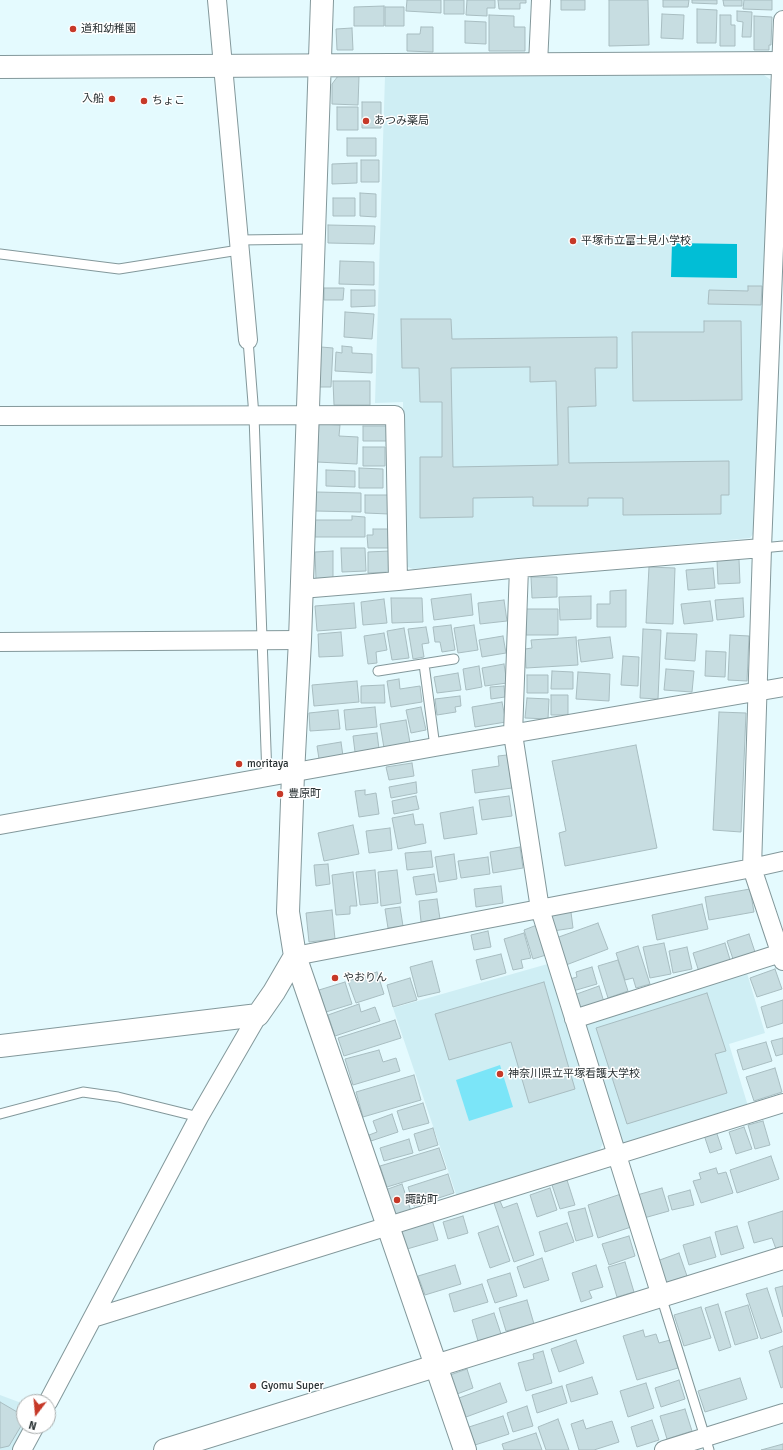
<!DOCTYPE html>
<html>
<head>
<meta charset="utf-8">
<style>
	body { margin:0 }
	#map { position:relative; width:783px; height:1450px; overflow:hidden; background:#e4fafe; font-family:Signika,sans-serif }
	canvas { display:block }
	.north { position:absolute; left:16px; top:1394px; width:40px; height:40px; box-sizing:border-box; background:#fff; border:1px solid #a9adad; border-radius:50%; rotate:196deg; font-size:11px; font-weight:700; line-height:16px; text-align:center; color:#293133 }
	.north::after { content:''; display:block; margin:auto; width:14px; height:18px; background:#c63928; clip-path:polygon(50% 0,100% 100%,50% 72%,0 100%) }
</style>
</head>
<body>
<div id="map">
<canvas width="783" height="1450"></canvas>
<div class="north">N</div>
</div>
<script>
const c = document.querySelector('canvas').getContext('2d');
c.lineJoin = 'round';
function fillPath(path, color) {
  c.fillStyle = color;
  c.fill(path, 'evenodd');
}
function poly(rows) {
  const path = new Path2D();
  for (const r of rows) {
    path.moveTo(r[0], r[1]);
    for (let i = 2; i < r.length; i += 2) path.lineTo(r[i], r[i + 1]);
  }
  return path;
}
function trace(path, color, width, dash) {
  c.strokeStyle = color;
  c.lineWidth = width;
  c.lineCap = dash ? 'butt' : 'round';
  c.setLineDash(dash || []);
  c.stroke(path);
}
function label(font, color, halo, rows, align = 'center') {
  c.font = font + ' Signika,"Noto Sans JP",sans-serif';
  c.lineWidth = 3;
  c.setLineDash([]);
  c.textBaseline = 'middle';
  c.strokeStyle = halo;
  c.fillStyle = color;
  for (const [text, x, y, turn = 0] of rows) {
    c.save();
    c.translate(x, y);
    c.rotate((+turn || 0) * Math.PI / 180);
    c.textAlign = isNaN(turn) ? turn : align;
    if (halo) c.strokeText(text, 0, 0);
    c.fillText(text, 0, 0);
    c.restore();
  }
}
fillPath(poly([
	[764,75,771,80,755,531,750,538,413,569,405,566,403,402,375,403,385,76],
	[551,963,605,1139,599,1151,457,1197,393,1008],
	[746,970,765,1033,729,1044,748,1106,623,1144,616,1141,584,1027,587,1021],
	[0,1395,24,1404,24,1426,27,1426,14,1450,0,1450]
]), '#cfeef4');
fillPath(poly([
	[500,1065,513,1107,469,1121,456,1080]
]), '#7be5f8');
fillPath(poly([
	[672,243,737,244,737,278,671,277]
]), '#01bed6');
const building = poly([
	[407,0,441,0,441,13,406,11,407,0],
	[444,0,464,0,464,14,444,14,444,0],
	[467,0,495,0,495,8,487,8,487,16,466,15,467,0],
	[498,0,526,0,526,3,520,3,520,9,499,9,498,0],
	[561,0,585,0,585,10,561,10,561,0],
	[609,0,648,0,649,45,609,46,609,0],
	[663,0,689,0,688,7,663,7,663,0],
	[692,0,717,0,717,4,692,3,692,0],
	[723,0,742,0,742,6,724,6,723,0],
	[744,0,772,0,772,10,743,9,744,0],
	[384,6,384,26,354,26,354,7,384,6],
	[385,7,404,7,404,26,385,26,385,7],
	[697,9,717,10,716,43,697,43,697,9],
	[737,11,752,12,751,37,742,37,743,22,737,21,737,11],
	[662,14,684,15,683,39,661,38,662,14],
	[489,15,514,16,514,27,525,27,525,51,489,51,489,15],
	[720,15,731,15,731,25,735,25,735,46,720,46,720,15],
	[754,16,772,17,771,45,769,45,769,50,754,50,754,16],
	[465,21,486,22,486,44,465,43,465,21],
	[421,27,433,27,433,52,407,51,407,34,420,34,421,27],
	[352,28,353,50,337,50,336,29,352,28],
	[338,76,359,76,358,105,332,104,332,84,338,76],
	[362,102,381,102,381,128,362,128,362,102],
	[337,107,358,107,358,130,337,130,337,107],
	[347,138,376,138,376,156,347,156,347,138],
	[361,160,379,160,379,182,361,182,361,160],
	[357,163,357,183,332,184,332,164,357,163],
	[360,193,376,194,376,217,360,216,360,193],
	[333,198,355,198,355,216,333,216,333,198],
	[328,225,375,226,374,244,328,243,328,225],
	[340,261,374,262,374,285,339,284,340,261],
	[748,286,762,286,761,305,708,304,709,290,748,291,748,286],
	[324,288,344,288,343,300,324,300,324,288],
	[351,290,375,290,375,306,351,307,351,290],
	[345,312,374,314,372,339,344,337,345,312],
	[401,319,451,319,452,339,617,337,617,368,595,368,596,406,568,407,569,463,729,461,729,495,721,495,721,514,623,515,623,498,588,498,588,506,533,506,533,497,473,498,473,517,420,518,420,457,442,457,442,402,420,402,419,368,402,368,401,319],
	[530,367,530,382,556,381,558,465,453,467,451,368,530,367],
	[704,321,741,321,742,400,633,401,632,332,704,332,704,321],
	[342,346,352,347,352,353,372,354,372,373,335,371,336,352,342,353,342,346],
	[321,347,333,348,331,387,319,387,321,347],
	[333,381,370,381,370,405,334,405,333,381],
	[319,424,340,425,339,436,358,437,357,464,317,462,319,424],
	[363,426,388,426,388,441,363,441,363,426],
	[363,447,385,447,385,466,363,466,363,447],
	[359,468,383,469,383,488,359,488,359,468],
	[326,470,355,471,355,487,326,486,326,470],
	[316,492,361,493,361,512,315,511,316,492],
	[365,495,390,495,389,514,365,513,365,495],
	[352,516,365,517,365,537,315,537,315,520,352,520,352,516],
	[373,529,389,529,390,548,368,548,367,535,373,535,373,529],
	[341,548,365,548,366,571,342,572,341,548],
	[333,551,333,580,316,580,315,552,333,551],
	[390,551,390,572,368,573,368,552,390,551],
	[739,559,740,583,718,584,717,560,739,559],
	[649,567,675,568,673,624,646,623,649,567],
	[713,568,715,588,688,590,686,570,713,568],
	[531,577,557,577,557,597,532,598,531,577],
	[626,590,626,627,597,627,597,604,610,604,610,591,626,590],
	[471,594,473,615,434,620,431,599,471,594],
	[591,596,591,619,560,620,559,597,591,596],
	[391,598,422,598,423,622,392,623,391,598],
	[743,598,744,617,717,620,715,600,743,598],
	[384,599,387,623,363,625,361,602,384,599],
	[504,600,507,621,480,624,478,603,504,600],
	[710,601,713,621,684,624,681,604,710,601],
	[354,603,356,628,317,631,315,606,354,603],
	[526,609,558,609,558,635,526,635,526,609],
	[451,625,455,650,442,652,440,642,435,642,433,627,451,625],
	[474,625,478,650,458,653,454,628,474,625],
	[426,627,429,643,422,644,424,657,413,659,408,629,426,627],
	[404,628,409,658,392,660,387,631,404,628],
	[643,629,661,630,658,699,640,698,643,629],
	[341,632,343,656,319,657,318,634,341,632],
	[384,633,387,650,376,652,377,663,368,664,364,636,384,633],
	[667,633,697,634,695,661,665,659,667,633],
	[730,635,749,636,747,681,728,680,730,635],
	[503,636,506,653,482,657,479,640,503,636],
	[576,637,578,665,526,668,525,649,532,648,531,640,576,637],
	[610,637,613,658,581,662,578,640,610,637],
	[706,651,726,652,725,677,705,676,706,651],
	[623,656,639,657,638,686,621,685,623,656],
	[504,664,507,683,485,686,482,668,504,664],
	[479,666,482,687,466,690,463,669,479,666],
	[666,669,694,671,692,692,664,690,666,669],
	[552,671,573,672,573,689,551,689,552,671],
	[578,672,610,674,609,701,576,699,578,672],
	[458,673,461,690,437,693,434,677,458,673],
	[527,675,548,675,548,693,527,693,527,675],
	[399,679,400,689,420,686,422,702,391,707,387,681,399,679],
	[357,681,359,702,314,706,312,685,357,681],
	[384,685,385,703,361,703,361,686,384,685],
	[504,686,505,697,491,699,490,687,504,686],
	[551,695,568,695,568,715,551,715,551,695],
	[460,696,461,706,455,707,456,712,437,715,435,699,460,696],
	[527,698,549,699,548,719,525,718,527,698],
	[502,702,506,722,475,727,472,707,502,702],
	[375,707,377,727,346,730,344,710,375,707],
	[421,707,426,730,411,733,406,710,421,707],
	[338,710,340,729,310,731,309,713,338,710],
	[719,712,746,713,741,832,713,830,719,712],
	[406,720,410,743,384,748,380,724,406,720],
	[377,733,379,749,355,752,353,736,377,733],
	[341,742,343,756,319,759,317,746,341,742],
	[636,745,657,848,565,866,559,833,566,831,552,761,636,745],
	[507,755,512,788,475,793,472,770,499,766,498,756,507,755],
	[412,763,414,776,389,780,386,767,412,763],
	[416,782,417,793,391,798,389,787,416,782],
	[365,790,365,795,376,793,379,814,359,817,355,791,365,790],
	[416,796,419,809,394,814,392,801,416,796],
	[509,796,512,816,482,820,479,800,509,796],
	[473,807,477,834,444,839,440,813,473,807],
	[413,814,415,825,423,824,426,843,398,849,392,818,413,814],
	[353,825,359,854,324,861,318,833,353,825],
	[390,828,392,850,369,853,366,831,390,828],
	[520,847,523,868,493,873,490,852,520,847],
	[431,851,433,867,407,870,405,853,431,851],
	[454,854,457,879,439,882,435,857,454,854],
	[488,857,490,874,461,878,458,861,488,857],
	[328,864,330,884,316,886,314,865,328,864],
	[375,870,378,903,360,905,356,872,375,870],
	[397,870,401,903,381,906,378,872,397,870],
	[353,872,357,906,350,906,350,914,336,915,332,875,353,872],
	[434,874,437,892,416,895,413,877,434,874],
	[501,886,503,903,476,907,474,889,501,886],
	[750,889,754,912,709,920,705,897,750,889],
	[437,899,440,919,421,922,419,901,437,899],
	[702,904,708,929,657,940,652,915,702,904],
	[400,907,403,926,388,928,385,909,400,907],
	[332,910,335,939,309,942,306,913,332,910],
	[571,912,573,928,553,931,551,915,571,912],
	[598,923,608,949,566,965,556,938,598,923],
	[537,925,546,955,533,959,524,930,537,925],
	[488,931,491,947,474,950,471,935,488,931],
	[524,933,531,958,521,960,523,968,513,970,504,939,524,933],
	[749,934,755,952,733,959,727,941,749,934],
	[664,943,671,974,650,978,643,947,664,943],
	[725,943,731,963,699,972,693,953,725,943],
	[638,946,650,984,636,988,633,978,625,980,616,953,638,946],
	[687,947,692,969,673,973,669,951,687,947],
	[501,954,506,973,481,980,476,960,501,954],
	[618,960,628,991,608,998,598,966,618,960],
	[432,961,440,992,418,997,410,967,432,961],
	[592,967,597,984,573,991,570,979,577,977,576,972,592,967],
	[775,969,782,989,757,997,750,978,775,969],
	[377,972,384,994,356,1003,348,981,377,972],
	[410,978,417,1000,393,1007,387,985,410,978],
	[345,982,352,1004,326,1012,319,990,345,982],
	[544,982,575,1089,529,1103,511,1042,449,1060,435,1014,544,982],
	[599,986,604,1002,579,1010,574,995,599,986],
	[707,993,726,1051,715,1054,727,1093,627,1124,596,1028,707,993],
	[783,1000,783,1023,767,1028,761,1007,783,1000],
	[359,1004,361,1012,375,1007,380,1021,335,1036,328,1015,359,1004],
	[395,1020,401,1038,344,1056,338,1038,395,1020],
	[783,1038,783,1054,776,1056,771,1041,783,1038],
	[766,1042,772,1061,743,1070,737,1050,766,1042],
	[379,1050,383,1062,396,1058,400,1071,353,1085,345,1059,379,1050],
	[775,1068,782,1092,754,1101,746,1077,775,1068],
	[414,1075,421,1100,363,1117,356,1092,414,1075],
	[423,1103,429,1123,403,1130,397,1111,423,1103],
	[392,1114,398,1132,371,1141,369,1135,377,1132,373,1121,392,1114],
	[763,1121,770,1145,755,1149,748,1125,763,1121],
	[744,1127,752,1149,736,1154,729,1132,744,1127],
	[433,1128,438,1145,419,1151,414,1134,433,1128],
	[716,1131,722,1149,710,1153,704,1135,716,1131],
	[409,1139,413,1153,384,1161,380,1148,409,1139],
	[439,1148,446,1169,387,1187,380,1166,439,1148],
	[771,1156,779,1179,737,1193,730,1170,771,1156],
	[716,1168,718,1174,726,1172,733,1193,701,1203,693,1181,701,1179,699,1173,716,1168],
	[448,1174,454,1193,414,1206,408,1187,448,1174],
	[566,1177,575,1205,560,1209,551,1182,566,1177],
	[402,1184,411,1211,394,1217,385,1190,402,1184],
	[550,1188,557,1210,537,1217,530,1195,550,1188],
	[662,1188,669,1211,644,1218,637,1195,662,1188],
	[690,1190,694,1205,672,1210,668,1196,690,1190],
	[621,1194,631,1227,598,1238,588,1205,621,1194],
	[500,1201,503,1208,517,1203,534,1255,514,1262,494,1203,500,1201],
	[585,1208,593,1236,576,1241,568,1212,585,1208],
	[783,1211,783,1247,776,1249,772,1238,754,1243,748,1222,783,1211],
	[463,1216,468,1233,448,1239,443,1222,463,1216],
	[432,1220,438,1240,407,1249,401,1230,432,1220],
	[567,1223,574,1242,545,1252,539,1232,567,1223],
	[498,1226,510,1261,490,1268,478,1233,498,1226],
	[737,1226,744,1248,721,1255,715,1232,737,1226],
	[629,1236,635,1256,609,1265,602,1244,629,1236],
	[710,1237,716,1257,689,1265,683,1245,710,1237],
	[679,1253,687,1276,665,1283,657,1261,679,1253],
	[542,1258,549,1280,524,1288,517,1267,542,1258],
	[625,1262,634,1292,617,1297,608,1267,625,1262],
	[455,1265,461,1284,425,1295,418,1276,455,1265],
	[596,1265,603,1287,589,1291,592,1298,581,1302,572,1273,596,1265],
	[510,1273,517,1296,495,1303,487,1280,510,1273],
	[482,1284,488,1302,454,1312,449,1294,482,1284],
	[783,1286,783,1317,775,1288,783,1286],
	[767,1288,782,1332,761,1339,746,1294,767,1288],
	[527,1300,534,1324,506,1331,499,1308,527,1300],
	[718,1304,731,1347,719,1351,705,1308,718,1304],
	[748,1305,758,1338,735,1345,725,1312,748,1305],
	[701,1307,711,1338,684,1346,674,1315,701,1307],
	[494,1313,501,1334,478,1341,472,1320,494,1313],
	[643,1330,645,1337,656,1334,659,1343,670,1340,678,1368,637,1380,623,1336,643,1330],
	[576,1340,584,1363,559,1372,551,1349,576,1340],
	[783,1346,783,1387,781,1388,769,1351,783,1346],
	[543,1351,552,1383,526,1391,518,1363,534,1359,533,1354,543,1351],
	[467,1369,473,1388,457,1394,450,1375,467,1369],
	[592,1377,598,1394,571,1402,566,1385,592,1377],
	[740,1378,747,1399,705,1412,698,1391,740,1378],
	[679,1380,685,1399,661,1407,655,1388,679,1380],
	[500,1383,507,1402,466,1417,459,1398,500,1383],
	[646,1383,654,1408,628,1417,620,1391,646,1383],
	[562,1386,567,1403,537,1413,532,1395,562,1386],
	[0,1402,24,1416,24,1421,9,1446,0,1448,0,1402],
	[527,1406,533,1426,513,1432,507,1413,527,1406],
	[685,1409,692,1431,667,1439,660,1416,685,1409],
	[503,1416,509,1434,475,1445,469,1427,503,1416],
	[558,1419,569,1450,546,1450,538,1427,558,1419],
	[583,1420,586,1429,612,1421,619,1442,594,1450,579,1450,571,1424,583,1420],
	[652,1420,659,1440,637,1447,631,1427,652,1420],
	[536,1433,542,1450,504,1450,502,1444,536,1433],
	[783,1444,783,1450,761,1450,783,1444]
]);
fillPath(building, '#c7dde1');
trace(building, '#a8bdc1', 1);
const service = poly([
	[239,240,313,239],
	[0,254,119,269,239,250],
	[248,340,254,416,267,777],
	[762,548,783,546],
	[424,664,435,747],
	[378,671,454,659],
	[0,1114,83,1092,118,1097,199,1117],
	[661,1296,709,1450]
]);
const minor = poly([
	[217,0,248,340],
	[783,20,762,548,752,868,783,961],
	[538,64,541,0],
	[0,416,395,415,398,581],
	[519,568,513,734,540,909,661,1296],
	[301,589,398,581,519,568,762,548],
	[0,642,300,640],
	[0,825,435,747,783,687],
	[295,956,752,868,783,861],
	[574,1019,781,953],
	[93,1318,783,1103],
	[48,1402,199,1117,258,1015],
	[22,1450,35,1426],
	[664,1450,783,1413]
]);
const tertiary = poly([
	[322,0,300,640,293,774,288,912,295,956,465,1450],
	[0,67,783,63],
	[0,1046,258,1015,274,992,295,956],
	[165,1450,783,1258]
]);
trace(service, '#83989b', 11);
trace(minor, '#83989b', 20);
trace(tertiary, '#83989b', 24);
trace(service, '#fff', 9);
trace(minor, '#fff', 18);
trace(tertiary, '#fff', 22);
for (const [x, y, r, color] of [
	[73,29,4,"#c63928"],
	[112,99,4,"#c63928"],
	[144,101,4,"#c63928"],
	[366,121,4,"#c63928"],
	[573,241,4,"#c63928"],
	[239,764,4,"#c63928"],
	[280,794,4,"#c63928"],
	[335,978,4,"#c63928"],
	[500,1074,4,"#c63928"],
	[397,1200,4,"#c63928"],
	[253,1386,4,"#c63928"]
]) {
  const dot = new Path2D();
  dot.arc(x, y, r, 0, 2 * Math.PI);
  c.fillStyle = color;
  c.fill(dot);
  trace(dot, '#fff', 1.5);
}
label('11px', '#293133', '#fff', [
	["道和幼稚園",81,29],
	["入船",104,99,"right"],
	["ちょこ",152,101],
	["あつみ薬局",374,121],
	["平塚市立富士見小学校",581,241],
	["moritaya",247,764],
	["豊原町",288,794],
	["やおりん",343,978],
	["神奈川県立平塚看護大学校",508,1074],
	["諏訪町",405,1200],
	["Gyomu Super",261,1386]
], 'left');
</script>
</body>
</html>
